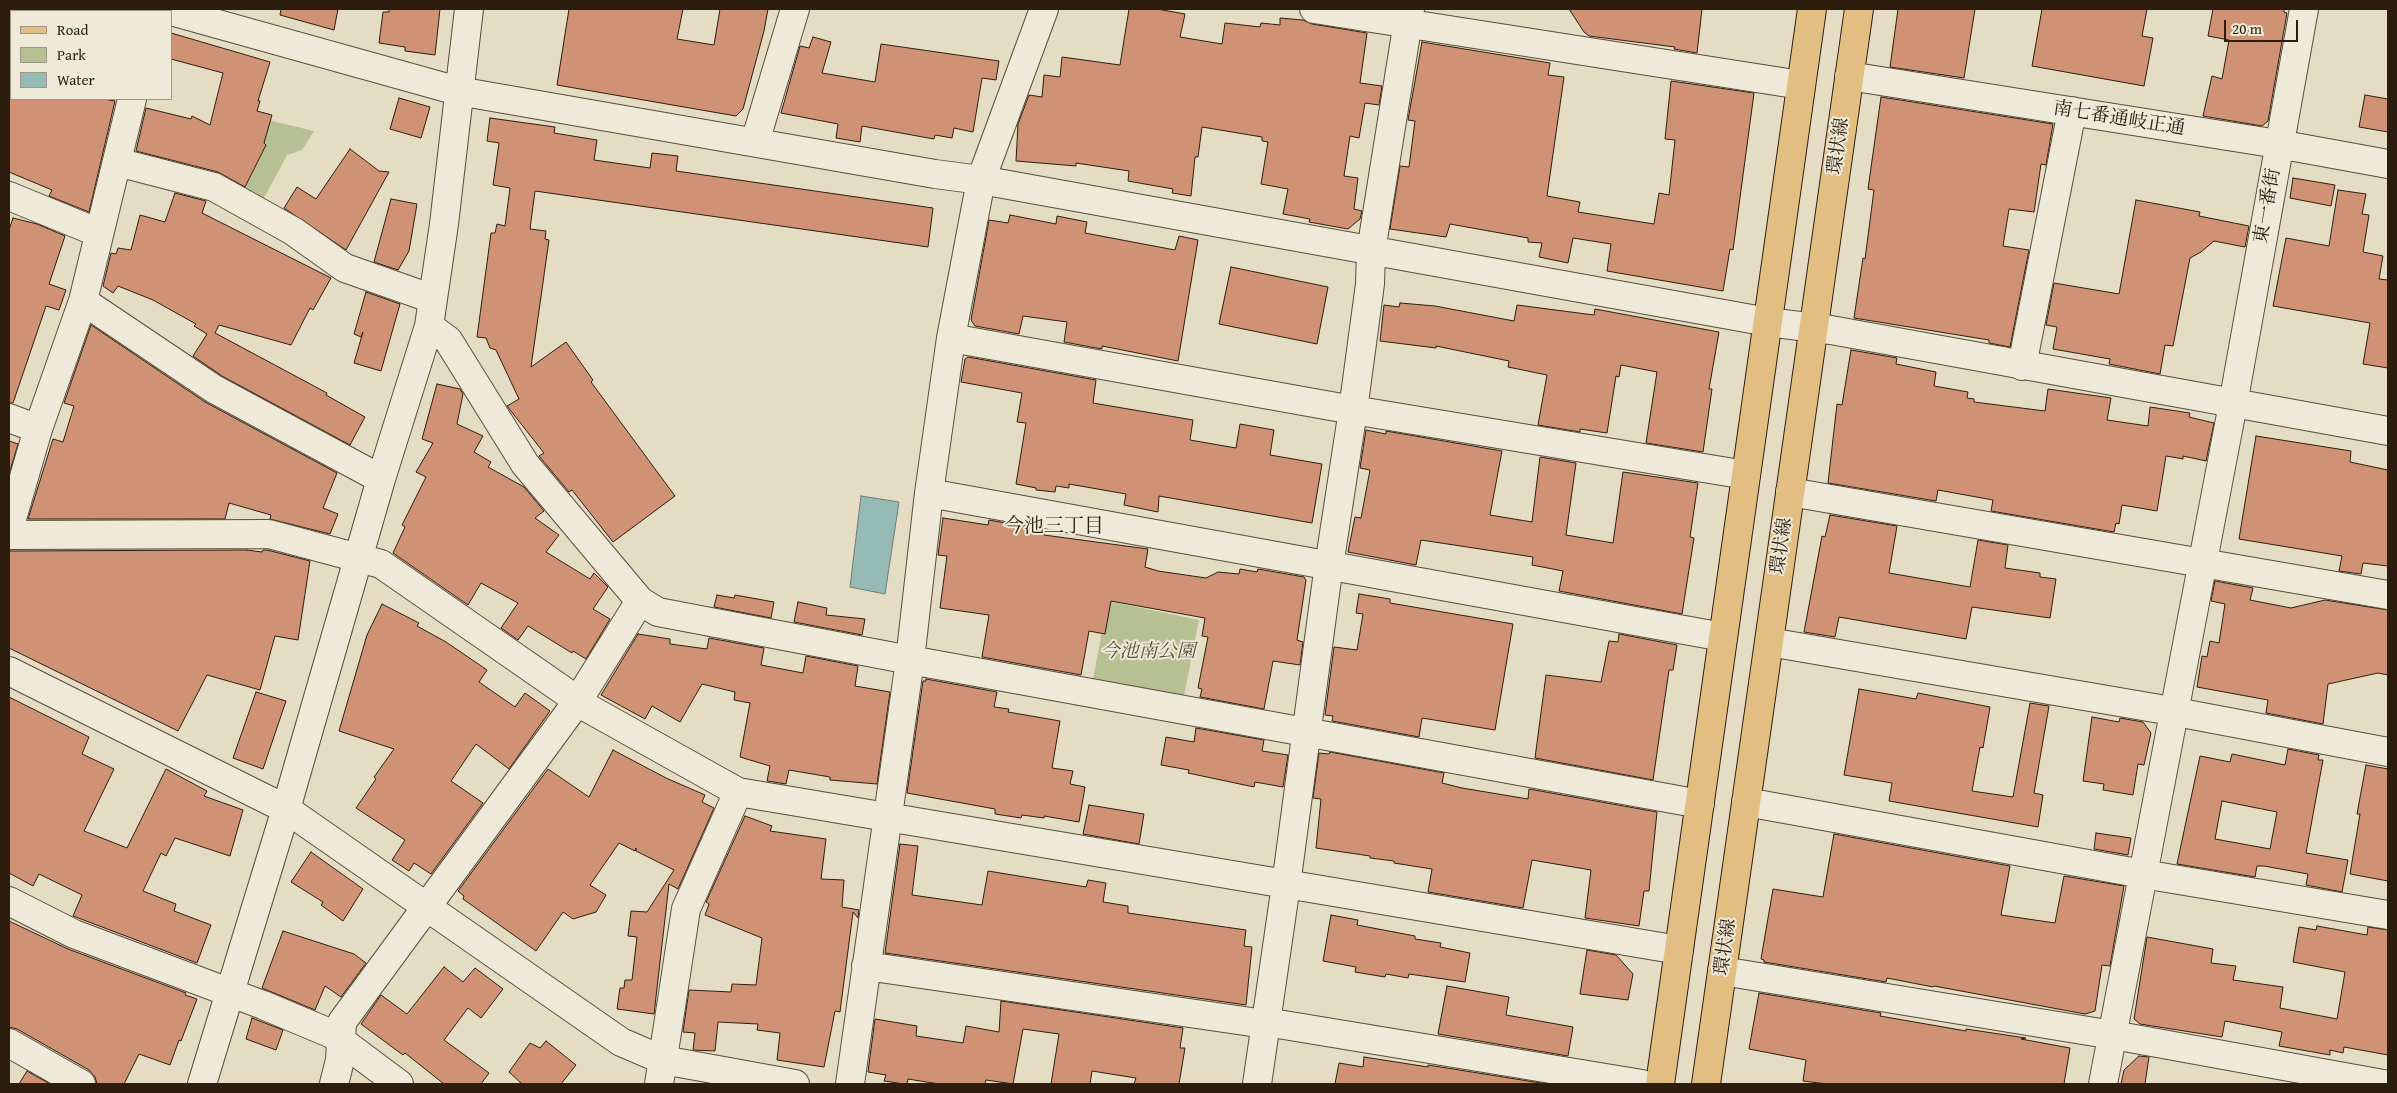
<!DOCTYPE html>
<html>
<head>
<meta charset="utf-8">
<style>
	body { margin:0 }
	#map { position:relative; width:2397px; height:1093px; overflow:hidden; background:#e5ddc3; font-family:"Gentium Book Plus",serif }
	canvas { display:block }
	.frame { position:absolute; inset:0; border:10px solid #2d1d0f; pointer-events:none }
	.legend { position:absolute; left:10px; top:10px; width:162px; height:90px; box-sizing:border-box; background:#eee9d8; border:1px solid #a19788; margin:0; padding:6px 9px; list-style:none; font-size:15px; color:#2d1d0f }
	.legend li { display:flex; align-items:center; gap:10px; height:25px }
	.legend b { width:25px; border:1px solid #a19788 }
	.scale { position:absolute; left:2224px; top:20px; width:74px; height:22px; box-sizing:border-box; border:2px solid #2d1d0f; border-top:0; padding-left:6px; font-size:15px; line-height:18px; white-space:nowrap; color:#2d1d0f; -webkit-text-stroke:4px #eee9d8; paint-order:stroke }
</style>
</head>
<body>
<div id="map">
<canvas width="2397" height="1093"></canvas>
<div class="frame"></div>
<ul class="legend">
<li><b style="height:6px;background:#e2be82"></b>Road</li>
<li><b style="height:14px;background:#b6c093"></b>Park</li>
<li><b style="height:14px;background:#96bbb6"></b>Water</li>
</ul>
<div class="scale">20 m</div>
</div>
<script>
const c = document.querySelector('canvas').getContext('2d');
c.lineJoin = 'round';
function fillPath(path, color) {
  c.fillStyle = color;
  c.fill(path, 'evenodd');
}
function poly(rows) {
  const path = new Path2D();
  for (const r of rows) {
    path.moveTo(r[0], r[1]);
    for (let i = 2; i < r.length; i += 2) path.lineTo(r[i], r[i + 1]);
  }
  return path;
}
function trace(path, color, width, dash) {
  c.strokeStyle = color;
  c.lineWidth = width;
  c.lineCap = dash ? 'butt' : 'round';
  c.setLineDash(dash || []);
  c.stroke(path);
}
function label(font, color, halo, rows, align = 'center') {
  c.font = font + ' "Gentium Book Plus","Noto Serif JP",serif';
  c.lineWidth = 4;
  c.setLineDash([]);
  c.textBaseline = 'middle';
  c.strokeStyle = halo;
  c.fillStyle = color;
  for (const [text, x, y, turn = 0] of rows) {
    c.save();
    c.translate(x, y);
    c.rotate((+turn || 0) * Math.PI / 180);
    c.textAlign = isNaN(turn) ? turn : align;
    if (halo) c.strokeText(text, 0, 0);
    c.fillText(text, 0, 0);
    c.restore();
  }
}
fillPath(poly([
	[268,120,314,131,302,150,287,155,263,200,237,188,260,150],
	[1108,601,1199,620,1183,701,1092,684]
]), '#b6c093');
const water = poly([
	[861,496,899,502,885,594,850,587,861,496]
]);
fillPath(water, '#96bbb6');
trace(water, '#6c7c73', 1);
const building = poly([
	[281,9,338,9,334,30,280,15,281,9],
	[389,9,440,9,435,55,405,51,405,47,379,43,383,12,389,12,389,9],
	[569,9,683,9,677,39,714,45,720,9,768,9,764,31,743,109,736,116,557,85,569,9],
	[1129,9,1157,9,1185,14,1180,37,1222,44,1225,23,1260,27,1261,23,1280,25,1280,18,1303,20,1312,24,1367,33,1360,83,1382,86,1379,105,1365,103,1359,138,1350,136,1344,176,1358,178,1354,209,1362,211,1360,219,1348,229,1309,222,1310,219,1283,214,1288,189,1261,184,1268,142,1262,141,1262,137,1202,127,1198,157,1195,157,1191,196,1172,193,1173,189,1128,181,1129,171,1076,163,1076,166,1016,161,1018,124,1029,95,1042,97,1044,75,1060,77,1062,57,1120,65,1129,9],
	[1569,9,1702,9,1697,53,1674,49,1675,47,1589,36,1584,32,1569,9],
	[1898,9,1975,9,1964,78,1890,67,1898,9],
	[2042,9,2147,9,2142,36,2153,38,2144,86,2032,66,2042,9],
	[2213,9,2284,9,2284,12,2287,13,2268,121,2262,126,2203,116,2212,76,2222,79,2229,40,2208,36,2213,9],
	[171,33,270,62,258,101,260,101,257,111,272,115,264,143,266,145,245,187,218,172,136,151,146,108,191,119,192,116,210,125,223,73,171,59,171,33],
	[813,37,831,42,822,73,875,82,881,44,999,61,996,80,982,78,973,132,954,128,952,138,935,135,934,139,862,126,860,142,836,138,838,124,781,113,800,46,809,48,813,37],
	[1422,42,1550,63,1548,75,1564,77,1547,196,1580,202,1578,212,1654,224,1659,193,1669,195,1675,140,1665,139,1671,81,1754,93,1733,250,1730,249,1723,291,1607,271,1611,244,1573,238,1568,263,1539,257,1542,243,1528,242,1528,238,1450,224,1446,237,1390,229,1400,166,1409,167,1415,121,1408,120,1422,42],
	[2365,95,2388,99,2388,132,2359,127,2365,95],
	[1881,97,2053,124,2046,165,2041,164,2034,212,2009,209,2003,246,2029,250,2010,347,1989,343,1989,340,1854,318,1863,258,1865,259,1874,190,1868,189,1881,97],
	[399,98,430,107,421,138,390,129,399,98],
	[9,99,104,99,115,101,89,212,49,196,52,190,9,172,9,99],
	[490,118,555,127,554,133,597,140,594,160,650,168,652,153,678,156,676,171,933,208,928,247,535,191,530,229,546,231,545,239,549,240,531,367,566,342,593,380,591,382,675,496,613,542,572,490,569,492,539,456,544,453,507,406,519,399,496,350,490,348,486,338,477,337,491,233,495,233,497,224,505,226,510,188,493,185,499,143,487,141,490,118],
	[350,149,379,171,389,172,346,250,284,208,297,187,316,199,350,149],
	[2293,178,2335,185,2331,206,2290,198,2293,178],
	[2338,190,2366,194,2362,214,2369,215,2363,252,2383,256,2379,279,2388,280,2388,368,2363,364,2370,323,2273,306,2286,238,2329,246,2338,190],
	[175,193,206,201,202,213,331,278,313,310,310,308,291,345,219,325,215,333,327,393,326,395,365,417,350,445,222,376,193,356,207,334,194,326,196,324,153,300,118,286,113,293,103,286,111,253,116,254,118,248,131,250,140,215,165,222,175,193],
	[391,199,417,204,409,251,398,270,374,262,391,199],
	[2136,200,2200,212,2199,216,2249,226,2245,247,2214,241,2201,252,2190,258,2173,346,2165,345,2160,374,2109,364,2110,359,2053,349,2057,327,2046,325,2054,283,2119,294,2136,200],
	[1010,215,1056,224,1057,216,1087,222,1085,233,1175,250,1179,236,1198,240,1178,361,1102,346,1102,349,1064,342,1067,322,1023,316,1019,334,975,326,971,320,989,220,1008,223,1010,215],
	[13,218,37,224,65,236,49,284,66,290,59,310,46,306,13,403,9,403,9,230,13,218],
	[1231,267,1328,287,1317,344,1219,324,1231,267],
	[366,292,400,304,381,371,354,363,363,332,361,337,354,334,366,292],
	[1400,303,1435,306,1514,321,1517,305,1594,315,1595,309,1719,332,1709,389,1712,389,1703,452,1646,443,1657,372,1621,365,1619,377,1616,376,1607,433,1580,429,1580,432,1538,425,1547,375,1508,367,1509,361,1436,346,1436,348,1380,341,1384,305,1399,307,1400,303],
	[91,325,205,402,337,473,323,508,338,514,330,534,270,519,271,515,229,503,225,519,28,519,53,439,63,442,74,406,64,403,91,325],
	[1851,350,1897,358,1896,364,1936,372,1934,386,1968,392,1967,398,1974,399,1974,402,2045,411,2048,389,2111,398,2107,420,2148,426,2150,407,2190,413,2189,417,2214,423,2206,461,2183,456,2183,459,2166,456,2157,511,2122,505,2119,524,2116,523,2114,532,1991,511,1993,500,1938,490,1936,501,1828,483,1837,404,1842,405,1851,350],
	[968,357,1096,380,1093,403,1193,420,1190,440,1236,448,1240,424,1274,430,1270,455,1322,464,1312,523,1159,496,1158,512,1124,505,1126,494,1069,484,1069,488,1056,486,1055,492,1036,490,1036,488,1016,484,1026,423,1017,422,1022,393,961,382,965,359,968,357],
	[437,384,460,389,463,394,457,424,483,436,474,452,491,462,488,467,524,487,544,511,535,518,559,535,546,552,590,579,594,573,608,587,593,609,610,619,586,659,573,651,572,653,528,626,518,640,501,628,518,603,481,583,468,605,393,553,405,527,402,525,426,477,416,472,433,443,422,439,437,384],
	[1366,430,1386,434,1386,431,1502,451,1490,515,1532,522,1540,457,1576,463,1566,535,1613,543,1623,472,1698,483,1690,537,1694,538,1682,614,1559,591,1563,571,1532,565,1533,557,1421,540,1416,565,1348,552,1355,517,1361,518,1370,470,1360,468,1366,430],
	[2256,436,2351,451,2350,462,2388,470,2388,566,2363,563,2361,574,2339,571,2342,556,2239,539,2256,436],
	[9,441,18,444,9,474,9,441],
	[1830,515,1897,526,1889,573,1970,587,1978,540,2008,545,2005,568,2040,573,2040,577,2056,579,2050,618,1972,607,1966,639,1839,617,1835,637,1804,632,1822,536,1825,537,1830,515],
	[943,518,988,525,989,520,1045,530,1044,535,1148,549,1145,567,1158,571,1206,578,1218,572,1239,574,1240,569,1257,572,1258,569,1304,577,1306,580,1297,640,1303,642,1300,665,1273,661,1264,709,1200,697,1202,689,1198,688,1208,637,1202,636,1205,618,1111,601,1105,634,1089,631,1081,675,982,657,989,615,940,608,947,556,938,555,943,518],
	[247,550,262,552,263,550,267,550,310,561,298,640,275,636,260,690,207,675,178,731,9,648,9,551,247,550],
	[2215,581,2253,588,2250,600,2291,608,2325,600,2388,610,2388,675,2378,673,2328,684,2323,724,2266,713,2268,700,2197,687,2202,656,2207,657,2210,641,2219,643,2225,604,2211,601,2215,581],
	[1359,594,1390,599,1390,603,1513,624,1495,730,1422,718,1419,737,1332,721,1333,716,1325,715,1334,647,1357,650,1363,614,1356,613,1359,594],
	[717,595,734,598,735,595,774,602,771,618,714,607,717,595],
	[798,602,827,608,826,615,865,619,862,635,794,622,798,602],
	[382,604,419,623,417,626,446,642,487,670,479,682,515,707,525,693,550,711,509,769,476,744,451,781,483,803,431,874,414,863,409,871,392,860,405,840,356,808,376,779,374,777,394,749,339,731,367,635,382,604],
	[638,634,670,639,670,644,707,649,709,638,764,648,761,665,803,673,806,656,858,666,855,686,890,692,877,784,830,780,830,777,789,770,786,784,767,781,770,766,740,757,750,703,734,700,735,692,702,684,680,722,652,706,645,719,601,695,638,634],
	[1619,634,1677,645,1673,670,1669,670,1653,780,1535,758,1546,675,1601,682,1609,641,1618,642,1619,634],
	[926,679,997,692,994,707,1009,709,1008,712,1060,721,1052,768,1073,771,1070,784,1085,787,1079,822,1044,816,1044,818,1022,815,1021,818,995,814,995,809,907,793,923,681,926,681,926,679],
	[1859,689,1916,699,1918,693,1990,707,1983,748,1980,747,1972,791,2013,797,2030,703,2049,706,2034,793,2043,795,2038,827,1889,801,1892,783,1844,775,1859,689],
	[256,692,286,701,263,769,233,758,256,692],
	[9,697,89,737,82,754,114,769,84,831,127,848,166,769,207,791,204,796,243,810,230,856,175,838,166,856,161,853,143,891,176,904,174,911,211,925,197,963,73,916,82,895,39,874,33,886,9,873,9,697],
	[2092,717,2119,722,2120,718,2143,722,2151,733,2144,765,2138,764,2133,795,2103,790,2104,784,2083,781,2092,717],
	[1196,728,1264,740,1262,751,1288,755,1283,787,1255,782,1254,787,1188,773,1189,770,1161,765,1166,737,1194,742,1196,728],
	[2288,749,2319,755,2318,760,2323,760,2306,853,2348,860,2342,892,2306,885,2308,874,2264,866,2257,866,2255,877,2177,864,2200,756,2230,762,2232,754,2285,765,2288,749],
	[2222,801,2277,812,2270,849,2215,839,2222,801],
	[613,750,666,778,705,795,702,802,714,808,678,889,669,884,654,1014,617,1009,620,988,624,988,625,980,632,980,637,937,628,936,631,911,647,912,674,870,636,851,636,848,635,851,619,843,590,885,606,895,596,912,573,919,563,912,536,951,463,899,464,896,458,891,548,769,589,797,613,750],
	[1330,752,1444,773,1442,783,1462,788,1528,799,1529,789,1657,812,1649,891,1644,891,1639,926,1585,918,1591,870,1532,860,1523,908,1428,892,1432,869,1394,863,1394,861,1370,858,1370,856,1316,848,1321,799,1313,798,1319,753,1329,754,1330,752],
	[2366,765,2388,769,2388,881,2350,874,2360,814,2357,814,2366,765],
	[1089,805,1144,814,1139,844,1083,834,1089,805],
	[745,816,772,826,770,831,826,839,821,879,844,880,842,907,859,910,858,918,853,912,840,1012,835,1011,824,1067,777,1060,780,1033,757,1030,758,1024,718,1022,715,1051,693,1050,695,1033,683,1032,689,990,731,992,732,984,756,985,762,938,705,915,709,904,706,902,745,816],
	[2096,833,2131,838,2128,855,2094,849,2096,833],
	[1834,834,2010,866,2001,915,2055,923,2064,876,2124,886,2110,966,2102,965,2095,1011,2085,1014,1934,986,1933,987,1887,978,1886,982,1764,962,1764,960,1761,959,1773,889,1823,897,1834,834],
	[900,844,918,846,912,895,982,905,988,871,1086,887,1088,880,1106,883,1103,902,1128,906,1128,913,1246,930,1244,946,1252,947,1246,1005,885,953,900,844],
	[311,852,363,889,343,921,321,905,323,902,291,882,311,852],
	[1331,915,1358,920,1357,925,1415,936,1415,939,1441,943,1440,947,1470,953,1465,982,1409,974,1408,978,1386,974,1385,977,1355,972,1356,967,1323,961,1331,915],
	[9,921,68,949,186,993,185,995,197,999,181,1041,179,1040,170,1065,139,1054,124,1084,97,1084,95,1077,89,1070,17,1029,9,1027,9,921],
	[2317,926,2367,935,2368,927,2388,930,2388,1055,2344,1047,2343,1053,2330,1050,2330,1055,2279,1046,2282,1032,2225,1021,2222,1037,2140,1024,2134,1019,2147,937,2213,949,2211,963,2236,966,2233,980,2283,987,2280,1008,2337,1019,2345,972,2293,962,2299,927,2316,930,2317,926],
	[283,931,354,954,366,963,341,997,325,986,315,1010,262,988,283,931],
	[1587,950,1616,955,1633,974,1628,1000,1580,994,1587,950],
	[444,967,463,982,475,968,503,989,481,1018,468,1008,444,1040,489,1073,481,1084,444,1084,405,1053,403,1055,361,1024,381,995,407,1014,444,967],
	[1447,986,1509,997,1506,1015,1573,1027,1568,1056,1438,1034,1447,986],
	[1759,993,1881,1013,1880,1016,1966,1031,1966,1029,2026,1038,2021,1039,2070,1048,2064,1084,1827,1084,1803,1081,1806,1060,1749,1049,1759,993],
	[1001,1001,1183,1028,1180,1048,1185,1048,1179,1084,1134,1084,1136,1078,1092,1071,1090,1084,1051,1084,1059,1034,1023,1029,1013,1084,986,1080,985,1084,939,1084,908,1079,907,1084,904,1084,884,1081,886,1075,868,1072,875,1019,917,1026,916,1036,963,1043,966,1026,999,1032,1001,1001],
	[252,1018,283,1030,276,1050,246,1039,252,1018],
	[546,1041,576,1065,561,1084,522,1084,509,1072,530,1043,540,1048,546,1041],
	[2139,1056,2149,1057,2145,1084,2121,1084,2124,1070,2139,1056],
	[1364,1057,1428,1067,1428,1065,1547,1084,1335,1084,1339,1063,1363,1067,1364,1057],
	[27,1071,50,1084,19,1084,27,1071]
]);
fillPath(building, '#cf9274');
trace(building, '#2d1d0f', 1);
const minor = poly([
	[1314,9,1801,85],
	[30,11,32,9],
	[171,11,458,91,935,174,981,180,1768,322,1831,330,2388,431],
	[9,48,11,44],
	[1849,76,2278,144,2388,164],
	[755,142,795,9],
	[117,162,214,187,293,231,345,268,433,299],
	[9,196,99,233],
	[83,301,214,389,381,479],
	[429,326,448,340,525,464,640,601,658,612,910,660,1700,804],
	[951,338,1353,410,1746,475],
	[2022,366,2072,111],
	[9,418,38,429],
	[1790,492,2388,595],
	[929,493,1723,637],
	[9,529,38,429,83,301,132,99],
	[9,535,269,534,381,564,567,693,577,702,738,792,1679,950],
	[1769,642,2160,709,2388,752],
	[9,671,286,809,621,1042,663,1060,795,1084],
	[1746,802,2143,874,2388,915],
	[9,901,74,934,263,1005,332,1034,399,1084],
	[866,966,1265,1024,1278,1024,1642,1084],
	[1722,971,2113,1035,2383,1084],
	[9,1043,81,1084],
	[202,1084,286,809,381,479,429,326,444,224,469,9],
	[334,1084,340,1060,342,1022,577,702,640,601],
	[659,1084,686,909,738,792],
	[850,1084,910,660,929,493,951,338,981,180,1044,9],
	[1257,1084,1286,885,1327,579,1353,410,1370,284,1371,251,1410,9],
	[2103,1084,2233,404,2304,9]
]);
const major = poly([
	[1660,1084,1812,9],
	[1706,1084,1859,9]
]);
trace(minor, '#5b4d3c', 30);
trace(major, '#2d1d0f', 30);
trace(minor, '#eee9d8', 28);
trace(major, '#e2be82', 28);
label('19px', '#2d1d0f', '#eee9d8', [
	["南七番通岐正通",2119,119,9],
	["環状線",1839,146,-82],
	["東一番街",2268,206,-80],
	["環状線",1782,546,-82],
	["環状線",1726,947,-82]
]);
label('italic 19px', '#564e37', '#eee9d8', [
	["今池南公園",1148,652]
]);
label('20px', '#2d1d0f', '#eee9d8', [
	["今池三丁目",1054,527]
]);
</script>
</body>
</html>
